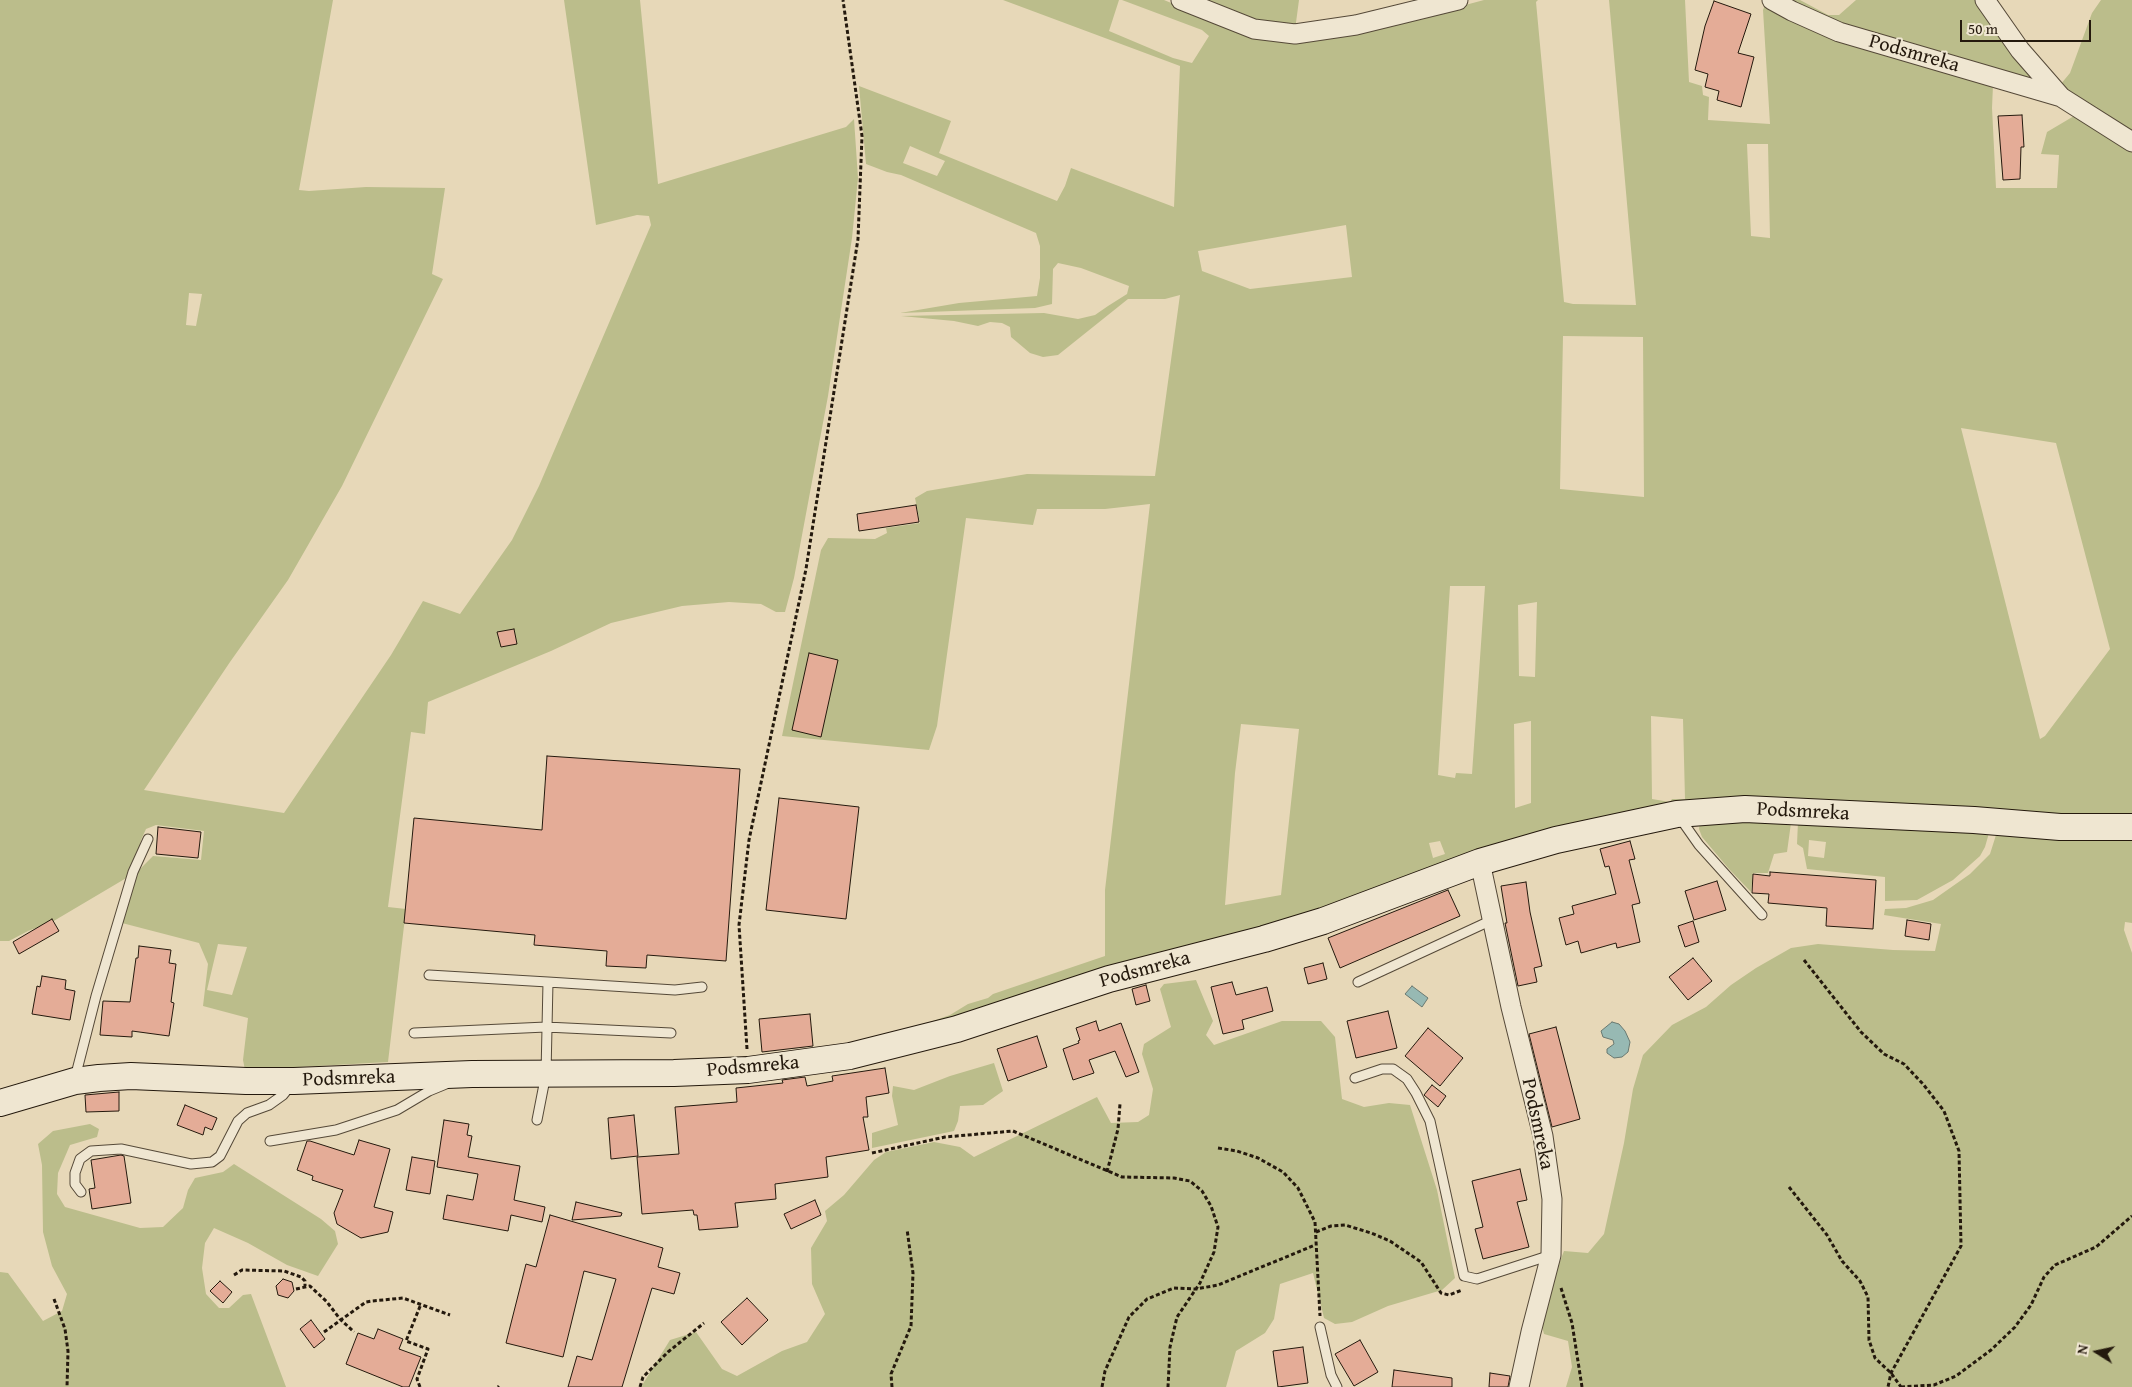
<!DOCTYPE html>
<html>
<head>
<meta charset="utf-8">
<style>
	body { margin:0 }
	#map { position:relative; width:2132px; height:1387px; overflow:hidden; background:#e7d8b8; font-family:"Gentium Book Plus",serif }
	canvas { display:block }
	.north { position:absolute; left:2072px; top:1327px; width:50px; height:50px; -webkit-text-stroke:4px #efe6d1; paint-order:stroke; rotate:280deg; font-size:14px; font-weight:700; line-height:20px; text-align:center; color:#24190d }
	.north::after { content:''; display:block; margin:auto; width:18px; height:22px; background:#24190d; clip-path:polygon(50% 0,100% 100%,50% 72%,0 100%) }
	.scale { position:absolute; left:1960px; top:20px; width:131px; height:22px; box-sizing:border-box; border:2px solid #24190d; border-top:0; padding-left:6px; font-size:15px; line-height:18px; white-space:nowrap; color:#24190d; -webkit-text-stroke:4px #efe6d1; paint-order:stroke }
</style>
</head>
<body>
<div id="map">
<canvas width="2132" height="1387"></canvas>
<div class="north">N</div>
<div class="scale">50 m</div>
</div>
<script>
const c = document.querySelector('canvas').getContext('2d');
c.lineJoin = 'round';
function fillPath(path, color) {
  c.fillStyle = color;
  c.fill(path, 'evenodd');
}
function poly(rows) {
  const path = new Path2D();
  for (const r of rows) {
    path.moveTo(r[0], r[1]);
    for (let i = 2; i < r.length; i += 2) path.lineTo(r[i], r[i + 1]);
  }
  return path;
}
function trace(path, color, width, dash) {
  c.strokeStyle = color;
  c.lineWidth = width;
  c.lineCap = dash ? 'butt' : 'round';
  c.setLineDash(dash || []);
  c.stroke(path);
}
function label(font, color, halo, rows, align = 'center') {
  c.font = font + ' "Gentium Book Plus",serif';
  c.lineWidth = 4;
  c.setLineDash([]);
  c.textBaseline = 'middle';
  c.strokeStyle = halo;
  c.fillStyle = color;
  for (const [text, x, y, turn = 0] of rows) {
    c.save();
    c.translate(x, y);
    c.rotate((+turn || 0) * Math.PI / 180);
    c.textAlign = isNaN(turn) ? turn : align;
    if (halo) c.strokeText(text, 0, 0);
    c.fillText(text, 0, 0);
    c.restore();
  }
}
fillPath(poly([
	[0,0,333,0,299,190,309,191,366,187,445,188,432,274,443,279,342,486,288,580,230,662,144,790,284,813,391,655,423,601,460,614,512,540,539,486,651,225,649,216,637,215,596,225,564,0,640,0,658,184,846,127,854,119,858,178,852,238,828,396,794,578,785,612,776,612,761,604,729,602,682,606,611,623,551,651,428,702,425,734,411,732,388,907,406,909,388,1062,245,1070,243,1060,248,1018,203,1006,208,964,199,943,122,923,139,870,153,856,201,860,204,831,156,825,146,829,141,840,138,855,128,877,52,922,28,931,9,941,0,941],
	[189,293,202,294,196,326,186,325],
	[218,944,247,947,232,995,207,990],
	[1003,0,1119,0,1109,31,1173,58,1192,63,1209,36,1202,30,1122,0,1164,0,1243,33,1428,15,1484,0,1538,0,1536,2,1564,302,1573,304,1636,305,1609,0,1685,0,1689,82,1702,86,1703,95,1709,97,1708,120,1770,124,1763,10,1765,5,1993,85,1992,108,1996,188,2057,188,2059,155,2041,154,2047,132,2074,116,2132,148,2132,818,1783,799,1351,901,932,1025,930,1022,950,1015,968,1004,988,998,993,994,1105,956,1105,890,1150,504,1105,509,1037,509,1033,525,966,518,937,726,929,750,782,736,821,550,828,538,875,539,887,533,886,528,920,523,915,498,927,491,1027,474,1155,476,1180,295,1165,299,1128,299,1058,355,1043,357,1030,353,1011,337,1010,327,1002,323,990,322,978,326,954,321,901,316,1044,313,1078,319,1095,315,1108,306,1127,294,1129,286,1081,268,1058,263,1053,269,1052,304,1035,308,900,313,959,303,1037,296,1040,278,1040,246,1036,233,901,175,887,172,866,164,859,86,951,121,939,153,1057,201,1065,186,1071,168,1174,207,1180,66],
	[1747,144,1768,144,1770,238,1751,236],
	[910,146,945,161,937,176,903,163],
	[1346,225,1352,277,1250,289,1202,271,1198,251],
	[1563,336,1643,337,1644,497,1560,489],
	[1961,428,2056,443,2110,649,2045,736,2040,739],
	[1450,586,1485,586,1472,774,1456,773,1455,778,1438,775],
	[1537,602,1535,677,1519,676,1518,605],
	[1651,716,1683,719,1685,799,1672,799,1670,802,1652,799],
	[1531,721,1531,803,1515,808,1514,724],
	[1241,724,1299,729,1281,895,1225,905,1235,773],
	[1440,841,1445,854,1433,858,1429,843],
	[1190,0,1299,0,1295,30,1271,28],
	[1782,0,1800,0,1828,15,1839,15,1856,0,1980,0,2036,75,2034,82,1849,31],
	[2101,0,2132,0,2132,137,2060,85,2070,73,2092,13],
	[1700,821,1791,823,1787,852,1774,854,1768,873,1753,873,1751,892,1729,869,1702,837,1699,829],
	[1798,822,1989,833,1985,847,1980,856,1953,880,1917,900,1885,901,1885,877,1807,869,1803,848,1797,844],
	[1809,840,1826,842,1824,858,1808,856],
	[1996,835,2132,840,2132,923,2125,922,2124,930,2132,953,2132,1387,1566,1387,1572,1367,1568,1341,1544,1334,1539,1315,1564,1251,1588,1253,1604,1234,1624,1143,1633,1089,1643,1055,1672,1025,1706,1007,1731,985,1756,968,1791,948,1818,944,1893,950,1935,951,1941,924,1884,915,1885,909,1906,908,1933,900,1970,874,1990,854],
	[1196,980,1213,1021,1206,1035,1214,1045,1282,1021,1321,1021,1335,1037,1342,1099,1364,1107,1389,1103,1410,1105,1437,1190,1455,1278,1442,1290,1388,1306,1352,1322,1335,1324,1324,1318,1313,1273,1280,1284,1274,1319,1265,1333,1236,1351,1226,1387,641,1387,670,1340,696,1332,722,1369,737,1376,782,1351,807,1342,825,1314,812,1284,811,1248,827,1221,825,1211,844,1195,874,1160,886,1152,934,1142,960,1147,974,1157,1097,1097,1111,1123,1138,1122,1149,1115,1153,1089,1142,1054,1144,1044,1171,1027,1160,989,1164,984],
	[994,1063,1003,1091,983,1105,960,1106,958,1121,954,1131,872,1148,872,1133,898,1125,892,1096,893,1086,914,1090,950,1076],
	[90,1124,99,1129,97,1137,70,1145,58,1173,57,1194,65,1207,140,1228,163,1227,183,1208,188,1190,195,1178,223,1172,234,1164,321,1219,335,1231,338,1244,318,1276,287,1265,248,1243,214,1228,205,1243,202,1268,206,1294,219,1308,229,1308,243,1295,251,1294,286,1387,0,1387,0,1272,8,1273,43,1321,62,1311,67,1294,52,1266,43,1232,42,1165,38,1144,53,1131]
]), '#bbbd8b');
const water = poly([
	[1412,986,1428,998,1422,1007,1405,994,1412,986],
	[1612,1022,1619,1024,1625,1031,1630,1042,1628,1052,1622,1057,1614,1058,1607,1053,1607,1049,1614,1044,1613,1040,1603,1037,1601,1031,1612,1022]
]);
fillPath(water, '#97b9b3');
trace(water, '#697971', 1);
const building = poly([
	[1714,1,1751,14,1738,53,1754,57,1741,107,1717,100,1719,91,1705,87,1708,74,1695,70,1705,26,1714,1],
	[2022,115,2024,147,2021,147,2020,179,2003,180,1998,116,2022,115],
	[916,505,919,522,859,531,857,514,916,505],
	[514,629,517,644,501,647,497,632,514,629],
	[809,653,838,660,821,737,792,730,809,653],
	[547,756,740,769,726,961,647,955,646,968,606,966,607,951,534,945,535,935,404,923,414,818,542,830,547,756],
	[779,798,859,807,846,919,766,910,779,798],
	[158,827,201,832,198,858,156,854,158,827],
	[1630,841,1635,859,1629,860,1640,903,1632,905,1640,942,1617,948,1616,943,1581,953,1578,941,1566,945,1559,918,1574,914,1572,906,1616,894,1609,866,1605,867,1600,849,1630,841],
	[1770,872,1876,880,1873,929,1826,926,1827,908,1768,903,1769,894,1752,893,1753,874,1770,876,1770,872],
	[1717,881,1726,910,1694,920,1685,891,1717,881],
	[1526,882,1530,912,1542,966,1534,968,1537,982,1518,986,1505,923,1507,923,1501,886,1526,882],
	[1448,890,1460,916,1340,968,1328,938,1448,890],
	[52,919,59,931,19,954,13,942,52,919],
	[1907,920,1931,924,1929,940,1905,936,1907,920],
	[1693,921,1699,942,1685,947,1678,926,1693,921],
	[139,946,171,950,169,963,176,964,171,1002,174,1003,169,1036,132,1031,132,1037,100,1035,103,1001,130,1002,136,958,138,958,139,946],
	[1693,958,1712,981,1688,1000,1669,977,1693,958],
	[1323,963,1327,979,1308,984,1304,968,1323,963],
	[42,976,66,980,65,989,75,991,70,1020,32,1014,37,986,40,987,42,976],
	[1232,982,1236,995,1267,987,1273,1011,1242,1020,1244,1029,1223,1034,1211,987,1232,982],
	[1146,985,1150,1001,1136,1005,1132,989,1146,985],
	[1388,1011,1397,1048,1356,1058,1347,1021,1388,1011],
	[810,1014,813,1046,762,1052,759,1019,810,1014],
	[1096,1021,1099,1031,1121,1023,1139,1072,1126,1077,1115,1051,1089,1060,1094,1073,1073,1080,1063,1049,1079,1043,1078,1041,1080,1040,1076,1028,1096,1021],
	[1556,1027,1580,1119,1552,1127,1529,1034,1556,1027],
	[1428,1028,1463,1058,1440,1086,1405,1056,1428,1028],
	[1037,1036,1047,1067,1008,1081,997,1049,1037,1036],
	[885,1068,889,1093,866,1097,868,1117,863,1117,869,1150,826,1157,828,1177,775,1184,776,1199,735,1203,738,1227,699,1230,697,1215,694,1215,693,1210,642,1214,637,1157,679,1154,675,1107,737,1102,736,1088,783,1083,782,1080,805,1077,807,1086,833,1081,832,1076,885,1068],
	[1432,1085,1446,1096,1438,1107,1424,1095,1432,1085],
	[119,1092,119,1111,86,1112,85,1095,119,1092],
	[185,1105,217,1118,212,1130,205,1127,203,1135,177,1125,185,1105],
	[634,1115,638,1156,611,1159,608,1118,634,1115],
	[444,1120,469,1124,467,1135,472,1136,468,1157,520,1166,514,1200,545,1207,542,1222,511,1215,508,1231,443,1219,447,1195,473,1200,478,1174,437,1167,444,1120],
	[359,1140,390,1149,374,1207,393,1212,388,1232,361,1238,337,1224,334,1213,343,1190,312,1180,313,1176,297,1170,307,1141,310,1141,354,1155,359,1140],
	[121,1155,124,1156,131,1203,92,1209,89,1189,95,1188,91,1160,121,1155],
	[412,1157,435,1161,430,1194,406,1190,412,1157],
	[1520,1169,1527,1200,1517,1202,1529,1247,1483,1259,1475,1229,1483,1227,1472,1181,1520,1169],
	[815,1200,821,1215,791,1229,784,1214,815,1200],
	[576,1202,622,1213,621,1216,572,1220,576,1202],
	[550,1215,663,1248,658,1267,680,1273,674,1294,652,1288,622,1387,568,1387,577,1356,592,1360,616,1279,584,1271,563,1357,506,1343,526,1264,536,1267,550,1215],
	[283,1279,292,1282,294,1291,288,1298,278,1295,276,1286,283,1279],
	[220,1281,232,1292,223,1303,210,1291,220,1281],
	[747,1298,768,1320,742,1345,721,1322,747,1298],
	[311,1320,325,1339,314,1348,300,1329,311,1320],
	[378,1329,403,1339,399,1349,421,1357,409,1387,403,1387,346,1364,358,1333,374,1339,378,1329],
	[1360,1340,1378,1372,1354,1386,1335,1354,1360,1340],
	[1303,1347,1308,1383,1278,1387,1273,1351,1303,1347],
	[1394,1370,1452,1378,1452,1387,1392,1387,1394,1370],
	[1490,1373,1510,1376,1508,1387,1489,1387,1490,1373]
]);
fillPath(building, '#e4ac97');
trace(building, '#24190d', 1);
const lane = poly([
	[1680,818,1699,845,1762,915],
	[429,975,548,982],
	[1358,982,1492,920],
	[414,1033,546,1027,671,1033],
	[75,1078,96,996,133,872,148,839],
	[1355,1078,1382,1069,1393,1069,1407,1079,1416,1093,1430,1121,1464,1276,1477,1279,1551,1255],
	[537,1120,546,1074,548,982,675,990,702,987],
	[270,1141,336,1130,397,1110,429,1091,446,1084],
	[81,1192,75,1184,75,1173,80,1159,91,1151,121,1149,191,1164,212,1162,220,1156,238,1121,247,1113,269,1105,283,1095,291,1085],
	[1320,1327,1331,1375,1337,1387]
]);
const street = poly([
	[1181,0,1254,29,1295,34,1356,25,1458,0],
	[1772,0,1792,11,1839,32,2061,97],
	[1985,0,2020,50,2061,97,2132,142],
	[1480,862,1511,1007,1543,1136,1552,1199,1551,1255,1531,1332,1519,1387]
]);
const secondary = poly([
	[0,1103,75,1081,99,1078,131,1076,246,1081,294,1081,472,1074,674,1073,748,1070,850,1056,957,1029,1109,979,1264,939,1323,921,1480,862,1556,840,1677,814,1745,809,1974,820,2060,827,2132,827]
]);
trace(lane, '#554938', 11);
trace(street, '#554938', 21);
trace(secondary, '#24190d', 28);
trace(poly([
	[1804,960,1861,1032,1884,1054,1904,1064,1923,1084,1944,1111,1959,1151,1961,1246,1891,1373,1888,1387],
	[747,1049,739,925,749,840,806,569,858,239,862,136,843,0],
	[1218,1148,1237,1151,1258,1158,1283,1172,1298,1188,1315,1222,1320,1316],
	[872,1153,945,1137,1013,1131,1122,1177,1174,1178,1190,1181,1202,1191,1211,1206,1218,1227,1214,1252,1200,1283,1177,1317,1170,1347,1168,1387],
	[1107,1172,1118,1129,1120,1104],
	[1789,1187,1827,1235,1842,1261,1860,1281,1868,1297,1869,1340,1875,1358,1891,1373,1901,1387],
	[1316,1232,1331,1226,1345,1225,1371,1233,1390,1241,1421,1262,1441,1293,1449,1295,1462,1290],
	[234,1275,242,1270,284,1271,301,1277,305,1281,305,1286],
	[1561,1288,1572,1323,1582,1387],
	[296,1289,310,1286,327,1302,340,1319,354,1332],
	[54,1299,65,1329,68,1351,67,1387],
	[324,1332,366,1302,372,1301,403,1298,450,1315],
	[420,1387,417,1379,428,1349,406,1341,421,1304],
	[498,1387,499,1386],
	[640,1387,643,1377,668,1352,704,1323],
	[892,1387,891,1374,911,1326,913,1273,907,1229],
	[1102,1387,1105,1371,1129,1317,1147,1299,1174,1288,1196,1289,1218,1285,1315,1245],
	[1901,1387,1934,1385,1956,1376,1991,1350,2015,1327,2031,1305,2044,1277,2055,1265,2096,1247,2132,1216]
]), '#24190d', 3, [4, 2.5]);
trace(lane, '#efe6d1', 9);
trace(street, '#efe6d1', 19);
trace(secondary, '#efe6d1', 26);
label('20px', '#24190d', '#efe6d1', [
	["Podsmreka",1914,54,16],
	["Podsmreka",1803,812,3],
	["Podsmreka",1145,970,-15],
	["Podsmreka",753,1067,-5],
	["Podsmreka",349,1079,-2],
	["Podsmreka",1537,1124,78]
]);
</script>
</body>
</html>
